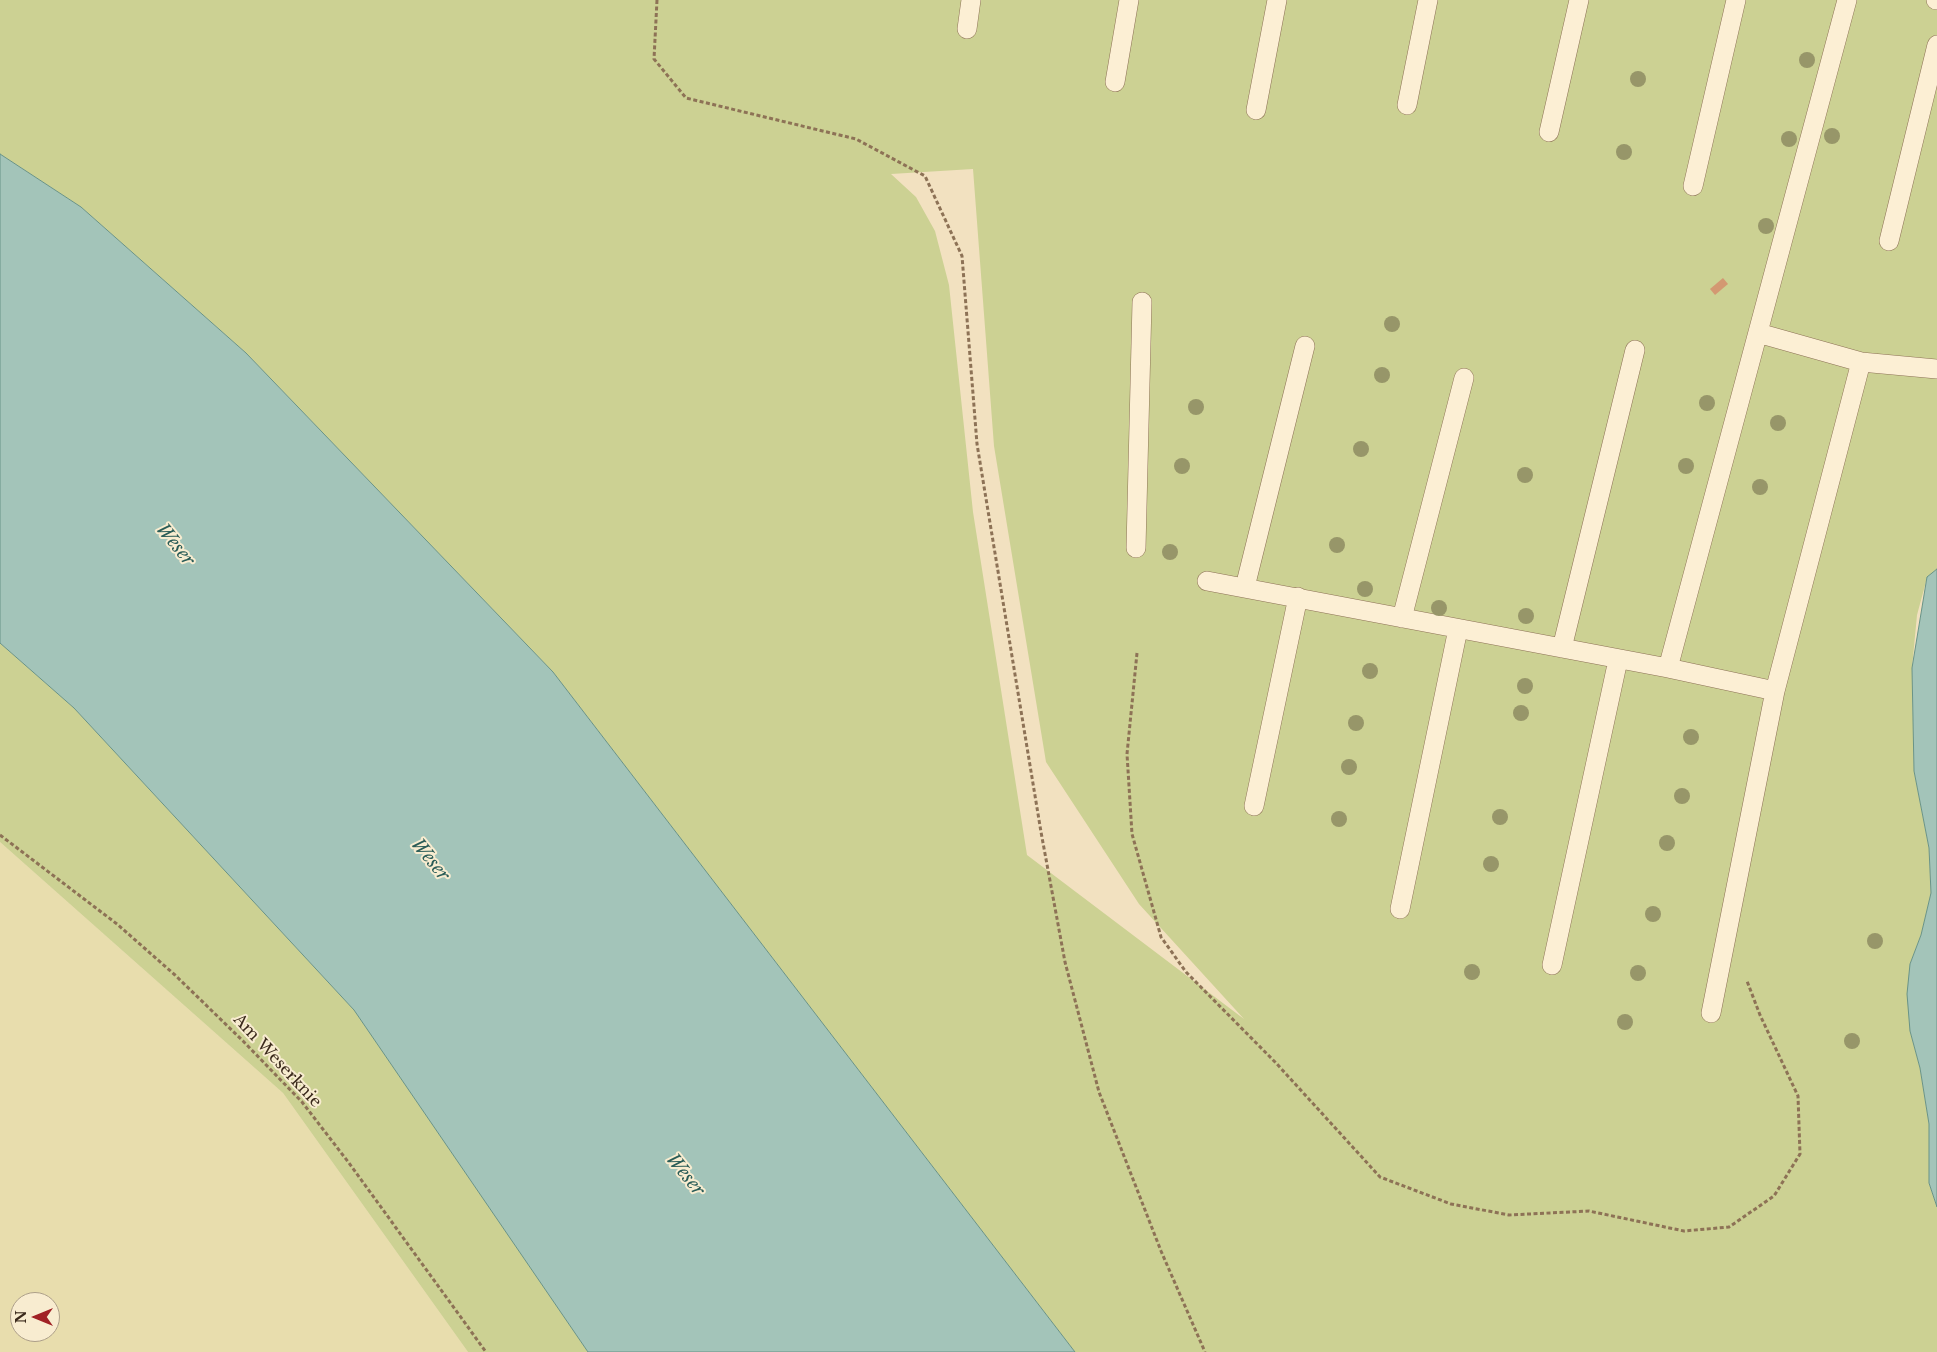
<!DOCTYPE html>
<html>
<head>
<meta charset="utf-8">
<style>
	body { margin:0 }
	#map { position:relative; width:1937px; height:1352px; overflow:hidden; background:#f2e1c0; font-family:"Libre Baskerville",serif }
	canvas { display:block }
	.north { position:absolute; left:10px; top:1292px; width:50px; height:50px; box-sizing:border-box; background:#f8ecd0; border:1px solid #ac9e88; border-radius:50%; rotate:270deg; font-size:14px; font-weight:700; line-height:20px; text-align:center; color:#3b2a1c }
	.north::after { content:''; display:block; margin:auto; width:18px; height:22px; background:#a12125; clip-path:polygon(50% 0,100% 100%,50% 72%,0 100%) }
</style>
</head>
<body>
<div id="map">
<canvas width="1937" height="1352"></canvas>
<div class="north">N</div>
</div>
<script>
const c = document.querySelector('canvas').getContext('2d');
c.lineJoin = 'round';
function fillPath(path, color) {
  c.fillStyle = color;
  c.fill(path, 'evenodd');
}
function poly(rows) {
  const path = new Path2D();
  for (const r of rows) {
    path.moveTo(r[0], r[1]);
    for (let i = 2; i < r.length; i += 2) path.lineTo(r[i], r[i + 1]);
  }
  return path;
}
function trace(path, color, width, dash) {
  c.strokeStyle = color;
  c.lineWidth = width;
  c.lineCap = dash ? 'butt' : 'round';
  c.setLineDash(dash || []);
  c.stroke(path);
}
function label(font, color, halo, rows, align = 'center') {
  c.font = font + ' "Libre Baskerville",serif';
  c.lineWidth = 4;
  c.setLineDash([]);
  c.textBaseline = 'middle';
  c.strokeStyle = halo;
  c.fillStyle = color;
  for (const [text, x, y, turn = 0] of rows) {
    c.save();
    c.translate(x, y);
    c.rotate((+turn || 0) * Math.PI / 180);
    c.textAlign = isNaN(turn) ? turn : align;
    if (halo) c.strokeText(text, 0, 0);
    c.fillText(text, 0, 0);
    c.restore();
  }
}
fillPath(poly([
	[0,842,283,1093,468,1352,0,1352],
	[20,1302,50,1302,50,1332,20,1332]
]), '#e8ddad');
fillPath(poly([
	[0,0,1937,0,1937,569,1927,578,1917,615,1912,668,1914,771,1929,848,1931,894,1921,935,1910,964,1910,1031,1920,1068,1929,1124,1929,1183,1937,1207,1937,1352,1075,1352,553,672,246,353,81,207,0,154],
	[973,169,994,446,1046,762,1139,904,1244,1019,1027,855,973,512,949,285,935,231,916,197,891,174],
	[0,643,74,708,354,1010,588,1352,468,1352,283,1093,0,842]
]), '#ccd193');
const water = poly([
	[0,154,81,207,246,353,553,672,1075,1352,588,1352,354,1010,74,708,0,643,0,154],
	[1937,569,1937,1207,1929,1183,1929,1124,1920,1068,1910,1031,1907,994,1910,964,1921,935,1931,893,1929,848,1914,771,1912,668,1927,577,1937,569]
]);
fillPath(water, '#a3c4b9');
trace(water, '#699387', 1);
fillPath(poly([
	[1723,278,1728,284,1715,295,1710,289]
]), '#d39872');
const service = poly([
	[1936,0,1937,0],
	[967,29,971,0],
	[1115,82,1129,0],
	[1407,105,1428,0],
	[1256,110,1277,0],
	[1549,132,1579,0],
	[1693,186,1736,0],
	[1889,241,1937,45],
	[1758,333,1861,362,1937,369],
	[1136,548,1142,302],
	[1207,581,1668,668,1847,0],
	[1245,587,1305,346],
	[1402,618,1464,378],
	[1562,648,1635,350],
	[1668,668,1775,691],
	[1254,806,1298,597],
	[1400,909,1458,629],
	[1552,965,1618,660],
	[1711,1013,1775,691,1861,362]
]);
trace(service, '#8d7256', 20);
trace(poly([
	[657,0,654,59,686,98,856,139,925,176,962,256,977,444,1041,832,1065,962,1099,1092,1161,1251,1205,1352],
	[1137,653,1127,754,1132,834,1161,937,1186,972,1276,1063,1380,1177,1451,1204,1509,1215,1589,1211,1684,1231,1729,1227,1774,1196,1800,1154,1798,1096,1760,1015,1747,981],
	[0,835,117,924,175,975,243,1041,302,1102,349,1163,486,1352]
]), '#8d7256', 3, [4, 2.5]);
trace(service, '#fcefd4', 19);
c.fillStyle = '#979669';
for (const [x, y] of [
	[1807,60],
	[1638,79],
	[1832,136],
	[1789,139],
	[1624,152],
	[1766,226],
	[1392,324],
	[1382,375],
	[1707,403],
	[1196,407],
	[1778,423],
	[1361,449],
	[1182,466],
	[1686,466],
	[1525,475],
	[1760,487],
	[1337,545],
	[1170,552],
	[1365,589],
	[1439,608],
	[1526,616],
	[1370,671],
	[1525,686],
	[1521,713],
	[1356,723],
	[1691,737],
	[1349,767],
	[1682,796],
	[1500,817],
	[1339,819],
	[1667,843],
	[1491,864],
	[1653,914],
	[1875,941],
	[1472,972],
	[1638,973],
	[1625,1022],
	[1852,1041]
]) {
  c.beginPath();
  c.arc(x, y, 8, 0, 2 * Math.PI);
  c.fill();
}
label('16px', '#3b2a1c', '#f8ecd0', [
	["Am Weserknie",277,1061,47]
]);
label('italic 18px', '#2a5c57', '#f8ecd0', [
	["Weser",175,545,51],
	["Weser",430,860,51],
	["Weser",685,1175,51]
]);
</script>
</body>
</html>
